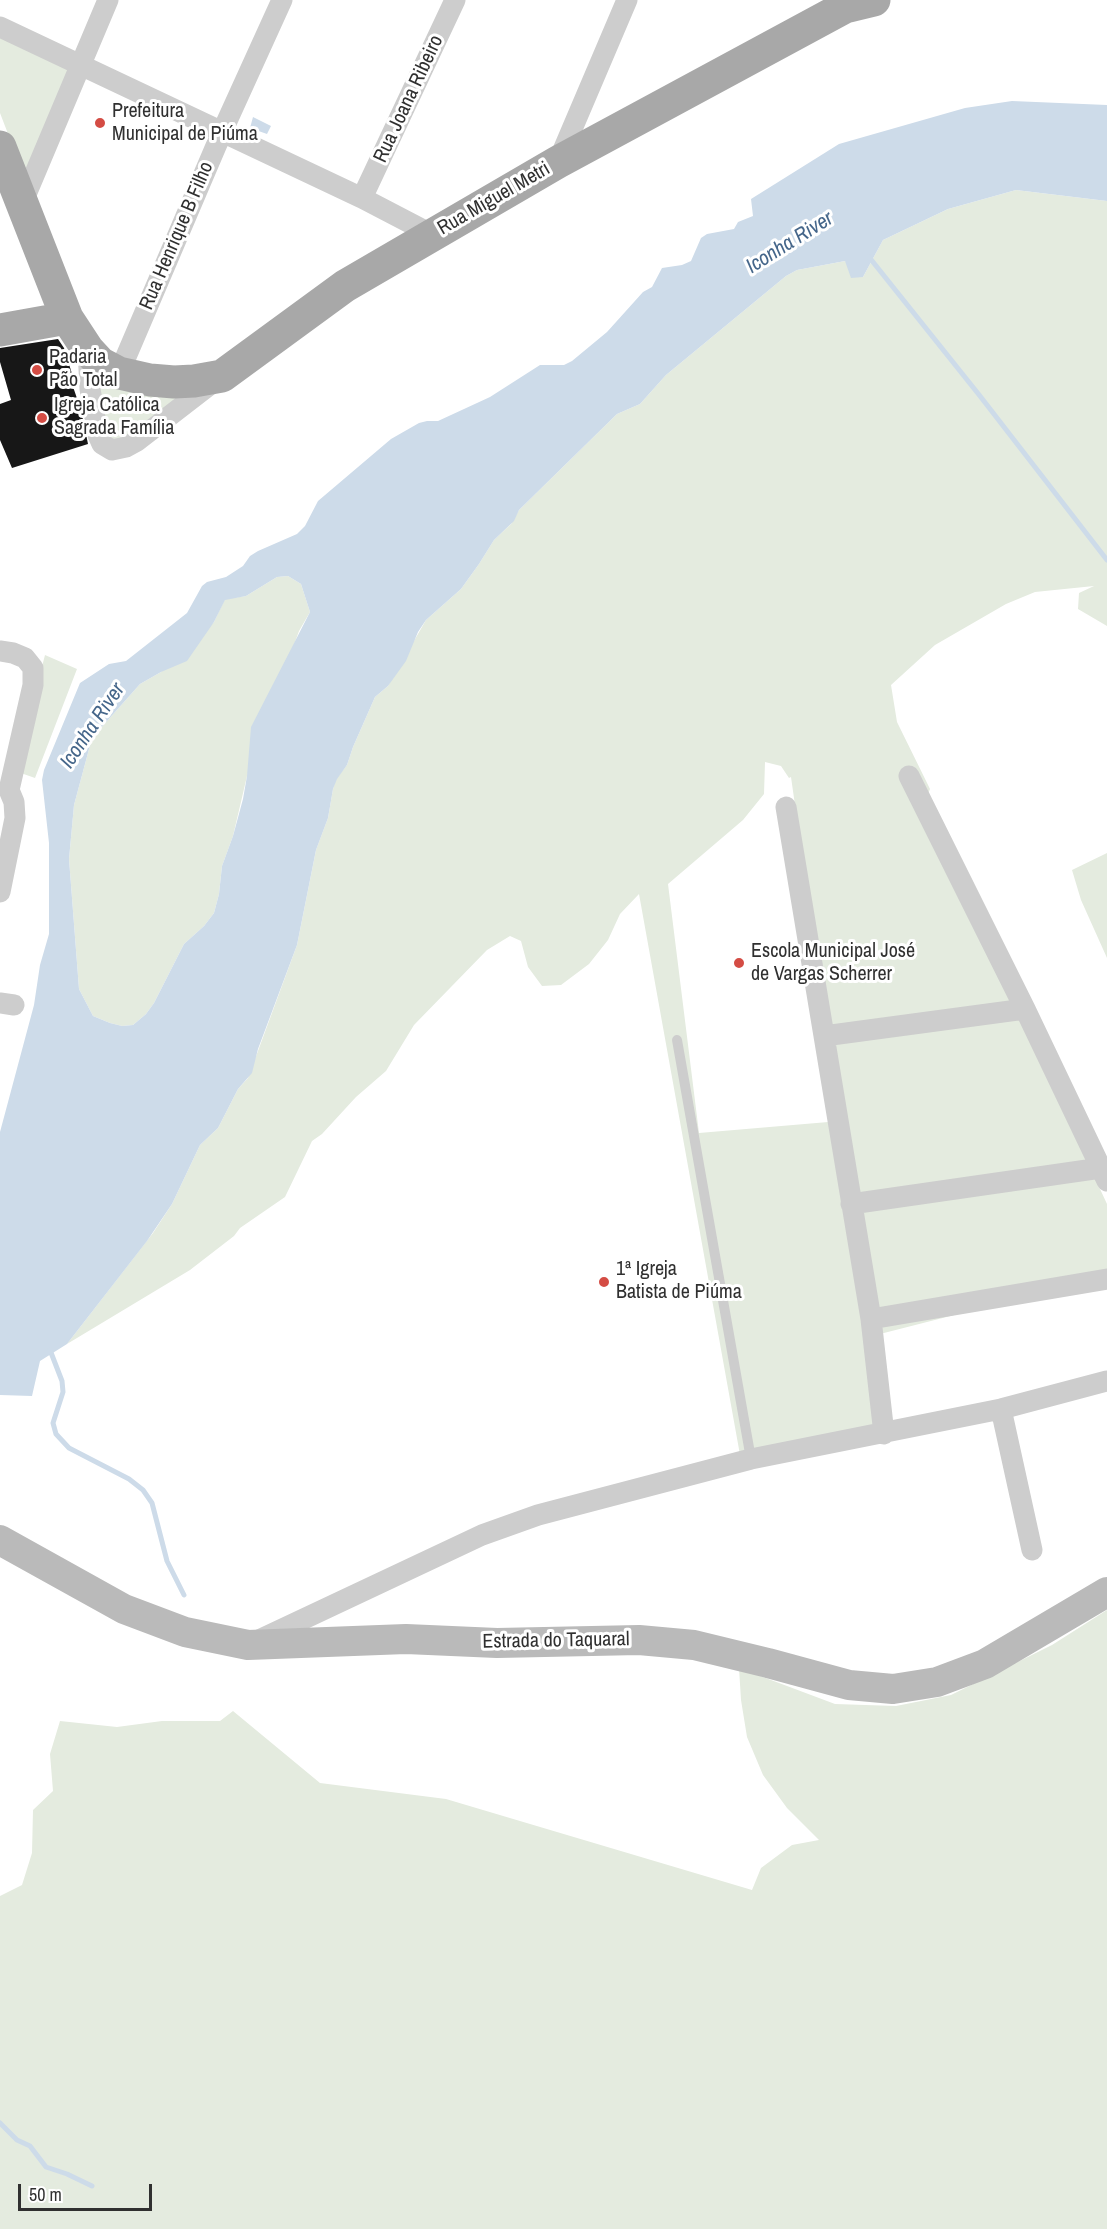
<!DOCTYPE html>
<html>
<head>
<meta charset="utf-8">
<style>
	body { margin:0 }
	#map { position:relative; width:1107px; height:2229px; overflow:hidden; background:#fff; font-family:"Archivo Narrow",sans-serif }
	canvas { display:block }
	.scale { position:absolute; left:18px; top:2184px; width:134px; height:27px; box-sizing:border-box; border:3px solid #303030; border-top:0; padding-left:8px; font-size:18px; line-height:21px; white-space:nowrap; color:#303030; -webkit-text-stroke:4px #fff; paint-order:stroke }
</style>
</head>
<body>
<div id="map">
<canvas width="1107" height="2229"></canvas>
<div class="scale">50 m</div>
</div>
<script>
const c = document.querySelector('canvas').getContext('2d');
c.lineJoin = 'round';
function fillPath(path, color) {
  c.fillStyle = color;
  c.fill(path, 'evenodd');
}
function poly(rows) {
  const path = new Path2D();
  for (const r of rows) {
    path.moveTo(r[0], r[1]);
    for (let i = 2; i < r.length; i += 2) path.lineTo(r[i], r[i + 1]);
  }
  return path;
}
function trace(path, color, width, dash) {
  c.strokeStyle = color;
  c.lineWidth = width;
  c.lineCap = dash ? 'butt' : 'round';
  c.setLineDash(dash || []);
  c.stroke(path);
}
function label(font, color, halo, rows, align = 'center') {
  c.font = font + ' "Archivo Narrow",sans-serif';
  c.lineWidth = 6;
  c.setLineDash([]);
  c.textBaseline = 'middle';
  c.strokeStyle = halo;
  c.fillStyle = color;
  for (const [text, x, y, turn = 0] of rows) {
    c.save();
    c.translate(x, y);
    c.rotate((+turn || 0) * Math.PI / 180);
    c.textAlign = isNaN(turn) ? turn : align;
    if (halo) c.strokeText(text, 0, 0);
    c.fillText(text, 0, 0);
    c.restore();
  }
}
fillPath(poly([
	[0,31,76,65,25,178,0,113],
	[1016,190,1107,201,1107,626,1078,609,1079,593,1094,586,1035,592,1006,604,935,645,891,685,897,722,930,789,922,807,1107,1204,1107,1276,880,1334,872,1440,742,1466,639,894,620,914,608,940,589,964,561,985,542,986,528,967,521,941,510,936,487,950,414,1025,386,1071,356,1097,322,1134,312,1141,285,1197,240,1228,234,1236,190,1270,67,1344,153,1233,172,1204,200,1145,218,1128,238,1089,248,1078,297,945,316,850,328,818,333,789,336,779,347,765,353,747,375,697,388,686,426,620,461,589,479,564,494,540,511,524,519,510,617,414,640,404,666,375,786,276,797,270,845,261,863,277,883,240,948,209],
	[765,762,781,766,789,778,791,777,840,1121,699,1133,668,884,743,820,764,794],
	[98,382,103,382,182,397,137,433,109,442],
	[288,576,301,584,310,612,299,631,247,776,233,836,222,866,219,894,214,913,204,926,184,944,154,1003,146,1014,133,1025,122,1026,110,1023,93,1016,79,989,69,859,74,805,92,738,140,684,161,672,214,622,225,599,246,596,277,577],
	[45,655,77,669,35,778,15,771],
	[1107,853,1107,958,1081,900,1072,870],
	[1107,1610,1107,2229,0,2229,0,1896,22,1885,32,1853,33,1810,53,1791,50,1754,60,1721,117,1727,162,1721,220,1721,233,1711,320,1783,446,1799,752,1890,761,1868,792,1845,819,1840,787,1808,763,1775,747,1737,741,1700,739,1668,835,1704,896,1706,951,1695,1052,1645]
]), '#e4ebdf');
fillPath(poly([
	[1012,101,1107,105,1107,201,1016,190,948,209,883,240,863,277,851,278,845,261,797,270,786,276,666,375,640,404,617,414,519,510,514,521,494,540,479,564,461,589,426,620,418,632,406,661,388,686,375,697,353,747,347,765,337,779,333,789,328,818,316,850,297,945,258,1049,252,1073,238,1089,218,1128,200,1145,172,1204,147,1241,67,1344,40,1361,32,1396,0,1395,0,1132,34,1005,40,965,49,934,49,843,42,780,44,770,80,683,109,664,126,661,187,613,202,586,207,582,226,577,243,566,250,556,258,551,297,534,305,526,318,501,391,439,419,423,427,421,438,421,490,397,540,365,564,365,572,361,607,332,643,292,652,287,662,268,682,265,691,261,701,238,707,234,734,229,738,222,753,216,751,199,839,144,965,108],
	[288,576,301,584,310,612,251,727,247,776,243,799,233,836,222,866,219,894,214,913,204,926,184,944,154,1003,146,1014,133,1025,122,1026,110,1023,93,1016,79,989,69,859,74,805,92,738,140,684,161,672,187,661,214,622,225,600,246,596,277,577],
	[253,117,271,126,267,134,250,128]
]), '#cddbe9');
trace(poly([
	[869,257,980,396,1107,560],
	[50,1350,62,1381,63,1392,53,1423,56,1434,69,1448,129,1479,143,1490,152,1503,167,1561,184,1595],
	[0,2123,17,2140,30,2146,46,2167,67,2174,92,2186]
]), '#cddbe9', 5);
fillPath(poly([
	[58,339,64,348,73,377,70,378,81,410,88,444,12,468,0,440,0,404,11,400,0,362,0,348]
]), '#171717');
trace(poly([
	[677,1040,751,1459]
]), '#cdcdcd', 10);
trace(poly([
	[0,27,362,198,433,235],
	[558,162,627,0],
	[362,198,455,0],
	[22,204,108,0],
	[88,350,90,389,98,435,102,444,112,450,126,447,137,441,216,380],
	[119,373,222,132,282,0],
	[0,651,13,653,25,658,33,668,33,685,9,790,14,802,15,818,0,892],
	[909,776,1025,1009,1107,1181],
	[786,807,871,1319,884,1434],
	[0,1003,14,1005],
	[824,1036,1025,1009],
	[851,1204,1101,1168],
	[871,1319,1107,1279],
	[1001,1409,1032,1550],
	[259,1640,482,1535,538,1515,751,1459,1001,1409,1107,1381]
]), '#cdcdcd', 21);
trace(poly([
	[0,1540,124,1609,185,1632,248,1645,406,1639,497,1643,639,1640,694,1645,768,1663,849,1685,893,1689,937,1682,985,1664,1107,1592]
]), '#bababa', 30);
trace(poly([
	[0,147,67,318,88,350,100,363,119,373,150,380,174,382,194,381,222,376,345,286,558,162,845,7,874,0],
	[0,330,67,318]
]), '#a8a8a8', 33);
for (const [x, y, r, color] of [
	[100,123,6,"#d44c44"],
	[37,370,6,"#d44c44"],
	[42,418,6,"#d44c44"],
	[739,963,6,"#d44c44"],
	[604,1282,6,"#d44c44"]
]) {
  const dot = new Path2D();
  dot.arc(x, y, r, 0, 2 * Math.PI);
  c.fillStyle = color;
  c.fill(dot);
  trace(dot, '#fff', 2);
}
label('20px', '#303030', '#fff', [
	["Rua Joana Ribeiro",409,99,-65],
	["Rua Miguel Metri",494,199,-30],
	["Rua Henrique B Filho",177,236,-67],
	["Estrada do Taquaral",556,1641,-1]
]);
label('20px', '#303030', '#fff', [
	["Prefeitura",112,112],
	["Municipal de Piúma",112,135],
	["Padaria",49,358],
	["Pão Total",49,381],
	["Igreja Católica",54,406],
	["Sagrada Família",54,429],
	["Escola Municipal José",751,952],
	["de Vargas Scherrer",751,975],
	["1ª Igreja",616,1270],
	["Batista de Piúma",616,1293]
], 'left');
label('italic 21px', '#45668a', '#fff', [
	["Iconha River",790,243,-32],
	["Iconha River",93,726,-56]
]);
</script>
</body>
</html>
